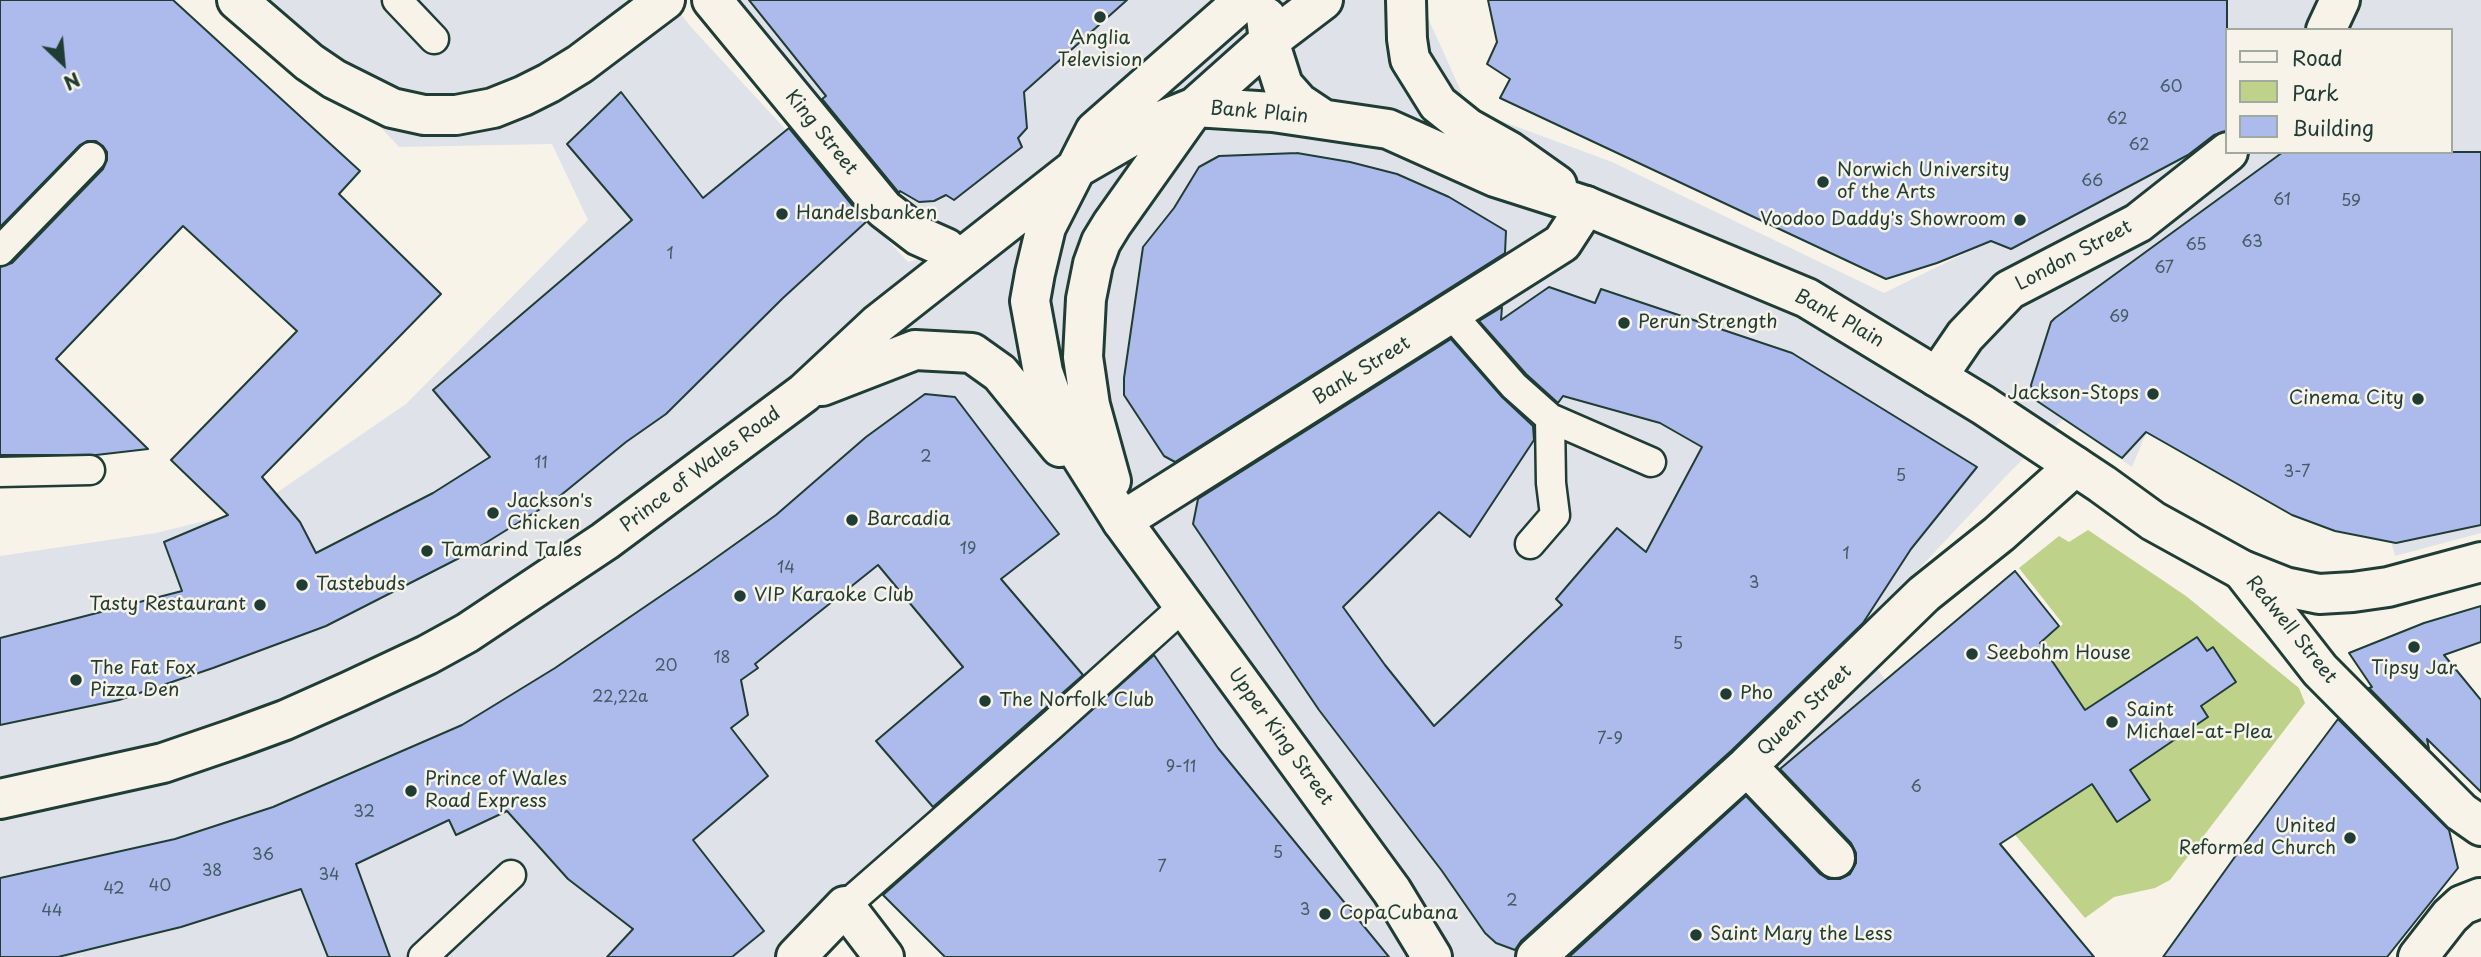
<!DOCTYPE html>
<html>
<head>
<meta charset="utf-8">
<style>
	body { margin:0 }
	#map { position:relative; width:2481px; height:957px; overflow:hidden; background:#f7f3e8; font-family:"Playpen Sans",sans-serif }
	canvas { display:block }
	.legend { position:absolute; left:2225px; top:28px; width:228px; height:126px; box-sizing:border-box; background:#f7f3e8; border:2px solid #a1aaa0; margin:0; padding:9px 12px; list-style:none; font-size:21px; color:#1f3d34 }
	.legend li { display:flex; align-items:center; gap:14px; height:35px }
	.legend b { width:35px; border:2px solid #a1aaa0 }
	.north { position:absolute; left:28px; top:28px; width:70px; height:70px; -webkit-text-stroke:5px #f7f3e8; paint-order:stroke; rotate:154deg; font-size:19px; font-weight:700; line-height:28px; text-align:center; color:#1f3d34 }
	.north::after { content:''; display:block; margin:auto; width:24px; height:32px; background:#1f3d34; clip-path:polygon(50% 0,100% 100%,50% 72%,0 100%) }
</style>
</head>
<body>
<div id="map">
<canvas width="2481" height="957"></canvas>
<ul class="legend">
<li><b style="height:9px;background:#f7f3e8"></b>Road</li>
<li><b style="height:19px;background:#bed389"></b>Park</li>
<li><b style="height:19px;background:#acbbeb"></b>Building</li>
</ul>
<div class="north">N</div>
</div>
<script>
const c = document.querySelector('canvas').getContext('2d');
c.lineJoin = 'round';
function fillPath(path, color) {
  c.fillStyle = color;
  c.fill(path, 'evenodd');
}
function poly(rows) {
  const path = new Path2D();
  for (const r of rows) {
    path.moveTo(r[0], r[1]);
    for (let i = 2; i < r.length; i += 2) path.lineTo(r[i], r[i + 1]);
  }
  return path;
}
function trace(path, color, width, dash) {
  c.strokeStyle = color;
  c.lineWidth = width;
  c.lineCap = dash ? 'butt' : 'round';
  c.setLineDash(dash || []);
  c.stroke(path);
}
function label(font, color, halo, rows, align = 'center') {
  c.font = font + ' "Playpen Sans",sans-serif';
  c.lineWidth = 5;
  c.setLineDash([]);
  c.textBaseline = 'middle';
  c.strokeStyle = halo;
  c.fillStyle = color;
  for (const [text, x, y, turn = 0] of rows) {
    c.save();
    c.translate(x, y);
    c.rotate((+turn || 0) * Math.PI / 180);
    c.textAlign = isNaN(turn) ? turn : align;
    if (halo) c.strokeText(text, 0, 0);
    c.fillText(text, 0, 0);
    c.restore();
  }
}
fillPath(poly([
	[262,0,670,0,691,27,908,262,940,253,732,0,1420,0,1469,109,1612,162,1884,293,1990,241,1957,115,1941,0,2481,0,2481,533,2395,556,2352,395,2159,416,2144,438,2132,467,2063,419,2006,476,1855,637,1960,786,1858,857,1756,957,1198,957,1169,790,1084,678,778,957,0,957,0,556,156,533,253,509,406,404,588,220,552,144,399,147],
	[2227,30,2451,30,2451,152,2227,152]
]), '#e0e2e9');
fillPath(poly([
	[2088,530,2186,596,2299,688,2305,703,2170,880,2155,888,2114,897,2085,918,2001,818,1948,725,2063,624,2019,568,2059,536,2069,542]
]), '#bed389');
const building = poly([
	[0,0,173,0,360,171,339,194,441,294,262,477,300,522,316,553,433,493,490,457,433,390,632,220,567,144,621,92,703,198,789,128,866,222,783,298,666,414,626,442,555,500,471,552,326,626,213,668,119,700,0,725,0,638,182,591,164,542,228,515,171,460,297,331,183,226,56,359,148,449,96,455,0,455,0,267,12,263,103,169,107,160,107,152,103,146,96,141,87,141,80,145,0,227,0,0],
	[749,0,1127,0,1024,92,1027,128,1018,138,1022,147,954,200,946,195,934,201,919,202,900,191,899,193,822,99,826,96,749,0],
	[1488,0,2227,0,2227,131,2214,135,2188,155,2011,249,1991,241,1937,263,1886,279,1500,98,1510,79,1487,64,1497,42,1488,0],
	[2283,152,2481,152,2481,525,2396,543,2335,531,2292,515,2146,432,2122,458,2034,399,2031,385,2051,322,2055,318,2283,152],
	[1297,153,1350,162,1397,174,1449,197,1506,231,1505,253,1175,462,1164,456,1124,395,1124,378,1143,247,1174,208,1199,167,1219,156,1297,153],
	[1549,287,1595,303,1601,289,1792,353,1977,467,1911,549,1863,623,1732,750,1521,941,1515,950,1496,943,1485,933,1442,871,1319,710,1193,524,1198,499,1451,339,1502,397,1533,426,1534,440,1470,537,1439,512,1343,607,1385,665,1434,726,1562,605,1556,599,1617,528,1646,552,1702,447,1660,423,1563,396,1558,403,1526,374,1479,321,1502,307,1501,320,1549,287],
	[925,394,955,397,1059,534,1001,579,1083,675,933,807,876,741,963,667,878,565,813,617,755,664,758,668,741,680,748,715,731,728,768,776,693,840,764,931,732,957,607,957,633,929,568,879,507,811,456,835,449,820,356,864,390,957,328,957,301,889,181,927,58,957,0,957,0,878,175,839,273,807,462,725,555,668,696,572,776,515,866,437,925,394],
	[2015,571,2059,626,2040,643,2085,710,2197,637,2207,651,2213,647,2236,682,2201,706,2208,717,2130,770,2150,800,2117,822,2092,784,2000,844,2094,957,1569,957,1746,796,1820,874,1828,879,1840,879,1850,874,1856,863,1856,853,1851,843,1780,769,2015,571],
	[2481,606,2481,642,2444,655,2481,700,2481,792,2427,739,2429,749,2369,688,2372,687,2349,653,2424,623,2481,606],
	[1154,655,1218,748,1389,957,945,957,883,895,1154,655],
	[2338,719,2449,830,2458,868,2387,957,2163,957,2242,847,2338,719]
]);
fillPath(building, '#acbbeb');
trace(building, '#1f3d34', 2);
const lane = poly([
	[397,0,434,39],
	[0,251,91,157],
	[1452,315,1514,386,1550,418,1651,462],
	[0,472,90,470],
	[1530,544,1555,515,1551,483,1550,418],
	[845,906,1052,725,1185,605],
	[423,957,511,875]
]);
const street = poly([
	[237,0,309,62,334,79,392,108,424,115,456,115,493,108,523,96,549,83,580,64,665,0],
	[712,0,884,209,919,236,946,248],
	[2326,30,2340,0],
	[1937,377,1965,336,2009,290,2138,223,2228,152],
	[1122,521,1562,243,1586,206],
	[2242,570,2320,670,2461,812,2481,826],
	[1747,766,1835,858],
	[796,957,845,906,884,957],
	[1536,957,1747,766,1924,594,1999,534,2075,466],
	[2418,957,2450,916,2462,905,2480,898]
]);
const secondary = poly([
	[1244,0,1095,131,1046,227,1035,273,1030,301,1043,372,1062,426,1122,521,1392,891,1432,957],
	[1406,0,1407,39,1410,59,1438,104,1468,128,1509,151,1557,185],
	[1266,17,1269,41,1283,85,1299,103,1323,119],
	[1195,107,1273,112,1388,129,1495,177,1586,206,1807,298,1983,405,2102,484,2153,521,2242,570,2285,587,2319,594,2353,592,2388,587,2481,562],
	[822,386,915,350,972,353,1000,373,1060,447],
	[1111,481,1090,405,1083,357,1086,299,1093,264,1101,242,1112,224,1195,107],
	[0,799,163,763,236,738,285,720,350,691,427,655,467,633,605,541,804,393,878,324,1075,169,1153,124,1195,107,1269,41,1323,0]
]);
trace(lane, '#1f3d34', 33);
trace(street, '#1f3d34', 44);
trace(secondary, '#1f3d34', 44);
trace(lane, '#f7f3e8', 28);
trace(street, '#f7f3e8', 38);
trace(secondary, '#f7f3e8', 38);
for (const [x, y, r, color] of [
	[1100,17,7,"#1f3d34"],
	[1823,182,7,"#1f3d34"],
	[782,214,7,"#1f3d34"],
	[2020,220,7,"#1f3d34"],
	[1624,323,7,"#1f3d34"],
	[2153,394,7,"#1f3d34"],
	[2418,399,7,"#1f3d34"],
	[493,513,7,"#1f3d34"],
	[852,520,7,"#1f3d34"],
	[427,551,7,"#1f3d34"],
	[302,585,7,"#1f3d34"],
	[740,596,7,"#1f3d34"],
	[260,605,7,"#1f3d34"],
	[2414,647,7,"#1f3d34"],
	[1972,654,7,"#1f3d34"],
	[76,680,7,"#1f3d34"],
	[1726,694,7,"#1f3d34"],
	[985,701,7,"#1f3d34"],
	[2112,722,7,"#1f3d34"],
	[411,791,7,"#1f3d34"],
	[2350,838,7,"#1f3d34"],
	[1325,914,7,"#1f3d34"],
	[1696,935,7,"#1f3d34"]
]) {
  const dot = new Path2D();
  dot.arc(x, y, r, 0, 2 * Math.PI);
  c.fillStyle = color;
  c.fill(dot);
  trace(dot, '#f7f3e8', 2.5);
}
label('16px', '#425c62', null, [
	["60",2171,88],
	["62",2117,120],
	["62",2139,146],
	["66",2092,182],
	["61",2282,201],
	["59",2351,202],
	["63",2252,243],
	["65",2196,246],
	["1",670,255],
	["67",2164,269],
	["69",2119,318],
	["2",926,458],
	["11",541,464],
	["3-7",2297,473],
	["5",1901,477],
	["19",968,550],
	["1",1846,555],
	["14",786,569],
	["3",1754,584],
	["5",1678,645],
	["18",722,659],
	["20",666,667],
	["22,22a",620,698],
	["7-9",1610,740],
	["9-11",1181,768],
	["6",1916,788],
	["32",364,813],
	["5",1278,854],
	["36",263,856],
	["7",1162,868],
	["38",212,872],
	["34",329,876],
	["40",160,887],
	["42",114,890],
	["2",1512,902],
	["3",1305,911],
	["44",52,912]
]);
label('19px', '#1f3d34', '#f7f3e8', [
	["Anglia",1100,39,"center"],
	["Television",1100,61,"center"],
	["Norwich University",1837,171],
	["of the Arts",1837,193],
	["Handelsbanken",796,214],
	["Voodoo Daddy's Showroom",2006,220,"right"],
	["Perun Strength",1638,323],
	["Jackson-Stops",2139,394,"right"],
	["Cinema City",2404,399,"right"],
	["Jackson's",507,502],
	["Chicken",507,524],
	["Barcadia",866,520],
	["Tamarind Tales",441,551],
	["Tastebuds",316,585],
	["VIP Karaoke Club",754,596],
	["Tasty Restaurant",246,605,"right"],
	["Seebohm House",1986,654],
	["The Fat Fox",90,669],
	["Pizza Den",90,691],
	["Tipsy Jar",2414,669,"center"],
	["Pho",1740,694],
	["The Norfolk Club",999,701],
	["Saint",2126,711],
	["Michael-at-Plea",2126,733],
	["Prince of Wales",425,780],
	["Road Express",425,802],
	["United",2336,827,"right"],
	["Reformed Church",2336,849,"right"],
	["CopaCubana",1339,914],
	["Saint Mary the Less",1710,935]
], 'left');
label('19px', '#1f3d34', '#f7f3e8', [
	["Bank Plain",1259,113,5],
	["King Street",821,133,51],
	["London Street",2074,256,-28],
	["Bank Plain",1839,319,29],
	["Bank Street",1362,371,-32],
	["Prince of Wales Road",701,470,-37],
	["Redwell Street",2291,630,51],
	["Queen Street",1805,711,-44],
	["Upper King Street",1280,737,54]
]);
</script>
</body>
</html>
